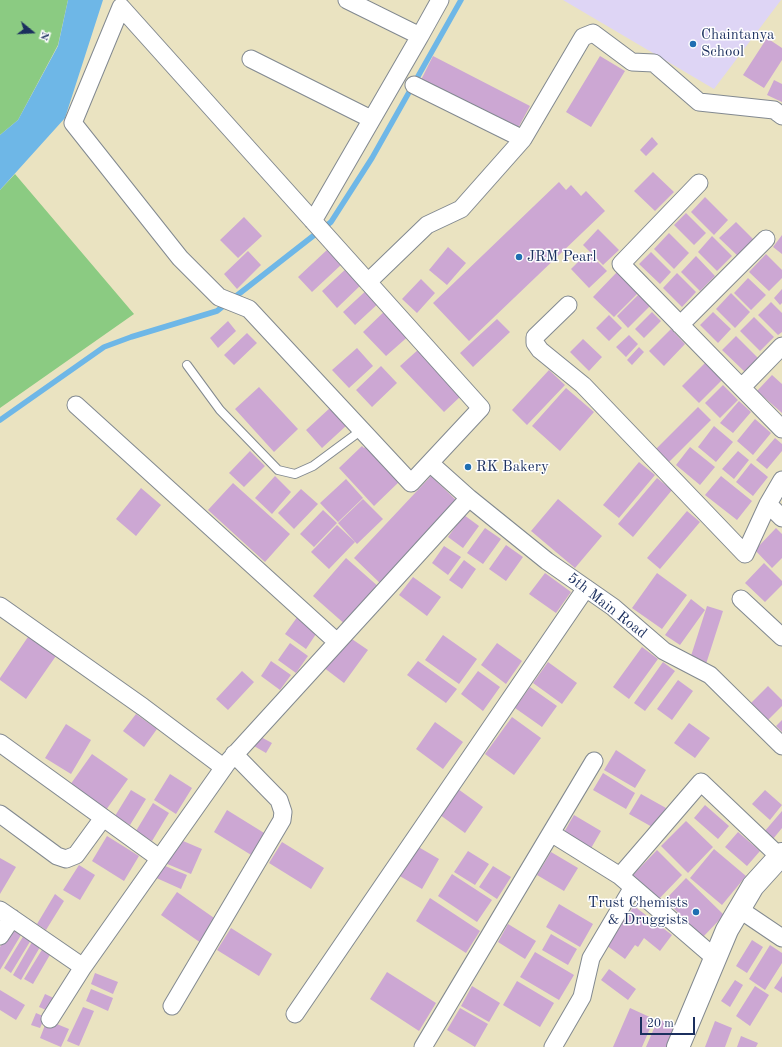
<!DOCTYPE html>
<html>
<head>
<meta charset="utf-8">
<style>
	body { margin:0 }
	#map { position:relative; width:782px; height:1047px; overflow:hidden; background:#eae3c1; font-family:"Old Standard TT",serif }
	canvas { display:block }
	.north { position:absolute; left:12px; top:12px; width:40px; height:40px; -webkit-text-stroke:3px #fff; paint-order:stroke; rotate:108deg; font-size:11px; font-weight:700; line-height:16px; text-align:center; color:#1b2f5e }
	.north::after { content:''; display:block; margin:auto; width:14px; height:18px; background:#1b2f5e; clip-path:polygon(50% 0,100% 100%,50% 72%,0 100%) }
	.scale { position:absolute; left:640px; top:1017px; width:55px; height:18px; box-sizing:border-box; border:2px solid #1b2f5e; border-top:0; padding-left:5px; font-size:12px; line-height:14px; white-space:nowrap; color:#1b2f5e; -webkit-text-stroke:3px #fff; paint-order:stroke }
</style>
</head>
<body>
<div id="map">
<canvas width="782" height="1047"></canvas>
<div class="north">N</div>
<div class="scale">20 m</div>
</div>
<script>
const c = document.querySelector('canvas').getContext('2d');
c.lineJoin = 'round';
function fillPath(path, color) {
  c.fillStyle = color;
  c.fill(path, 'evenodd');
}
function poly(rows) {
  const path = new Path2D();
  for (const r of rows) {
    path.moveTo(r[0], r[1]);
    for (let i = 2; i < r.length; i += 2) path.lineTo(r[i], r[i + 1]);
  }
  return path;
}
function trace(path, color, width, dash) {
  c.strokeStyle = color;
  c.lineWidth = width;
  c.lineCap = dash ? 'butt' : 'round';
  c.setLineDash(dash || []);
  c.stroke(path);
}
function label(font, color, halo, rows, align = 'center') {
  c.font = font + ' "Old Standard TT",serif';
  c.lineWidth = 3;
  c.setLineDash([]);
  c.textBaseline = 'middle';
  c.strokeStyle = halo;
  c.fillStyle = color;
  for (const [text, x, y, turn = 0] of rows) {
    c.save();
    c.translate(x, y);
    c.rotate((+turn || 0) * Math.PI / 180);
    c.textAlign = isNaN(turn) ? turn : align;
    if (halo) c.strokeText(text, 0, 0);
    c.fillText(text, 0, 0);
    c.restore();
  }
}
fillPath(poly([
	[563,0,781,0,714,89]
]), '#ded5f5');
fillPath(poly([
	[0,0,68,0,58,45,18,120,0,135],
	[15,174,134,314,0,408,0,190]
]), '#8bcb82');
fillPath(poly([
	[68,0,103,0,65,118,0,190,0,135,18,120,58,46]
]), '#6eb7e7');
trace(poly([
	[0,420,104,347,131,337,217,311,331,222,372,158,461,0]
]), '#6eb7e7', 5.5);
fillPath(poly([
	[767,38,782,48,782,60,764,88,743,75],
	[433,56,530,106,517,130,421,80],
	[600,56,625,71,591,127,566,112],
	[774,80,782,84,782,102,767,95],
	[652,137,658,144,646,156,640,150],
	[653,172,674,192,655,211,634,191],
	[559,182,566,190,571,185,581,196,586,191,605,211,469,341,433,303],
	[705,197,728,220,714,235,691,212],
	[686,213,706,233,694,245,674,225],
	[244,217,262,236,238,258,220,240],
	[736,222,755,241,739,257,719,238],
	[598,229,619,250,603,265,583,245],
	[669,233,689,253,674,269,654,249],
	[782,235,782,254,773,247],
	[712,236,732,256,717,271,698,252],
	[448,247,466,263,447,285,429,270],
	[328,249,342,264,312,292,298,277],
	[248,251,261,265,237,289,224,274],
	[588,252,607,271,589,288,571,269],
	[651,252,671,272,660,284,639,264],
	[766,254,782,270,782,278,769,291,749,272],
	[696,256,715,276,700,291,681,272],
	[348,267,363,283,337,308,322,291],
	[617,272,638,293,614,317,593,297],
	[677,273,696,292,682,307,663,288],
	[748,278,766,295,751,310,734,293],
	[421,279,435,293,417,313,402,299],
	[370,287,382,300,355,325,343,312],
	[782,289,782,303,780,305,774,298],
	[731,293,750,312,735,328,716,309],
	[639,294,650,306,628,328,617,316],
	[771,302,782,313,782,332,778,335,758,315],
	[389,307,412,333,386,356,363,332],
	[652,312,661,321,644,338,635,329],
	[713,312,731,329,718,343,700,325],
	[609,315,622,328,609,341,596,328],
	[754,317,774,337,760,351,740,331],
	[497,319,510,332,473,367,460,353],
	[228,321,236,331,218,348,210,338],
	[671,329,685,344,664,366,649,351],
	[247,333,257,343,234,365,224,355],
	[629,335,638,344,626,357,616,347],
	[736,336,760,360,746,373,722,350],
	[583,339,602,357,589,371,570,352],
	[639,347,644,352,632,365,627,360],
	[357,348,373,366,349,388,332,370],
	[419,349,462,395,444,412,400,366],
	[705,363,722,380,699,403,682,386],
	[381,366,397,383,372,407,356,390],
	[549,370,565,385,527,425,512,410],
	[772,375,782,384,782,413,757,391],
	[723,385,738,400,720,418,705,403],
	[259,387,298,429,274,452,235,409],
	[566,388,594,412,560,451,532,426],
	[739,401,751,412,733,433,720,423],
	[331,407,347,425,322,448,306,430],
	[698,407,711,420,669,462,656,449],
	[755,419,771,433,753,455,737,441],
	[714,426,733,442,716,462,698,447],
	[775,438,782,444,782,451,767,469,756,460],
	[369,444,402,479,374,506,339,468,362,446,364,448],
	[690,447,715,467,700,485,676,465],
	[250,451,265,466,244,487,229,473],
	[738,451,749,460,734,479,722,469],
	[639,462,655,475,619,518,603,505],
	[751,463,768,477,753,496,736,482],
	[275,476,291,492,272,514,255,498],
	[431,476,459,503,382,585,354,558],
	[721,476,752,501,737,520,705,495],
	[657,478,672,490,633,537,618,524],
	[346,479,363,498,338,522,320,503],
	[233,483,290,534,265,562,208,510],
	[141,488,161,505,136,536,116,519],
	[301,489,318,504,294,529,278,513],
	[363,499,383,519,357,544,338,523],
	[558,499,602,536,575,568,531,531],
	[323,510,337,523,314,547,300,534],
	[687,511,700,522,660,569,647,558],
	[464,515,479,526,463,548,448,537],
	[337,525,355,542,329,569,311,552],
	[485,528,501,539,483,564,467,553],
	[776,528,782,534,782,558,772,568,755,550],
	[506,545,523,557,506,581,489,569],
	[444,546,461,557,448,575,432,563],
	[346,558,380,588,347,626,313,596],
	[464,560,476,569,462,589,449,580],
	[764,563,782,581,782,585,765,602,745,583],
	[545,573,571,592,556,613,529,594],
	[657,573,687,595,662,629,632,608],
	[413,577,441,597,427,616,399,595],
	[691,599,705,610,680,645,665,635],
	[707,606,723,611,706,664,690,659],
	[298,616,318,631,306,649,285,634],
	[30,634,58,653,26,699,0,680,0,678],
	[346,635,368,650,344,683,323,667],
	[443,635,477,659,459,684,425,660],
	[290,643,308,656,296,673,278,660],
	[497,643,522,661,506,684,481,665],
	[642,647,658,659,629,699,613,687],
	[271,661,291,675,280,690,261,676],
	[418,661,457,689,446,703,407,675],
	[548,662,577,683,562,704,533,683],
	[663,662,675,671,645,711,634,703],
	[242,671,254,682,228,710,216,699],
	[478,671,500,687,483,711,461,694],
	[678,680,693,691,672,720,657,709],
	[768,686,782,700,782,706,766,722,749,705],
	[530,687,557,706,542,727,515,708],
	[136,714,157,729,144,747,123,731],
	[512,717,541,738,514,775,485,754],
	[782,720,782,732,776,726],
	[435,722,463,742,443,769,416,749],
	[689,723,710,738,695,758,674,743],
	[66,724,91,740,71,774,45,758],
	[259,736,272,743,266,753,254,746],
	[616,750,646,770,635,788,604,770],
	[92,754,128,779,106,810,70,785],
	[603,773,635,793,626,809,593,790],
	[170,774,192,788,176,814,154,800],
	[458,789,483,807,465,833,440,815],
	[131,790,146,799,130,825,115,816],
	[765,790,782,805,770,820,752,804],
	[641,794,666,808,654,828,629,814],
	[153,803,169,813,152,841,136,831],
	[705,805,729,826,718,839,694,818],
	[227,810,269,836,256,858,214,832],
	[782,811,782,828,773,839,764,832],
	[574,815,601,831,590,850,563,834],
	[686,821,713,847,688,873,661,846],
	[738,832,760,851,747,866,725,847],
	[107,836,139,856,124,881,92,861],
	[176,838,202,849,191,874,165,863],
	[282,842,324,868,311,889,269,863],
	[415,845,439,859,422,889,398,875],
	[714,849,746,876,722,905,690,878],
	[657,850,682,875,657,901,632,876],
	[468,851,489,864,475,885,454,872],
	[551,852,578,868,564,891,537,875],
	[0,858,16,867,0,894],
	[158,863,187,875,181,889,152,876],
	[79,865,95,875,80,900,63,890],
	[493,866,511,877,497,899,479,887],
	[452,874,492,900,477,922,438,896],
	[686,878,724,915,703,937,665,900],
	[177,892,217,920,201,943,161,915],
	[55,894,64,901,46,930,37,924],
	[430,898,480,931,466,953,416,921],
	[559,904,593,924,580,947,546,927],
	[634,906,672,935,660,951,644,938,638,947,635,945,625,959,606,945],
	[508,924,536,941,525,959,498,942],
	[231,928,272,954,259,976,217,950],
	[11,929,21,935,0,970,0,947],
	[551,934,577,949,568,965,542,950],
	[24,935,31,940,11,973,4,968],
	[752,940,763,947,747,973,736,966],
	[32,942,40,947,21,980,13,975],
	[770,945,782,953,782,963,765,990,749,979],
	[43,948,51,953,33,984,24,979],
	[535,952,574,975,559,1000,520,977],
	[609,969,636,989,628,1000,601,980],
	[387,972,436,1003,419,1031,370,999],
	[95,973,118,982,113,994,91,984],
	[782,976,782,993,774,988],
	[735,980,743,985,730,1007,721,1001],
	[517,981,554,1003,540,1027,503,1005],
	[472,986,500,1003,489,1022,461,1006],
	[755,986,769,995,750,1026,736,1016],
	[91,989,113,998,108,1011,86,1001],
	[0,990,25,1005,16,1020,0,1010],
	[45,994,58,1000,53,1013,39,1007],
	[83,1007,94,1011,79,1046,67,1041],
	[460,1008,488,1024,475,1047,447,1030],
	[630,1008,654,1019,642,1047,613,1047],
	[36,1013,45,1017,40,1028,31,1025],
	[658,1019,676,1026,667,1047,646,1047],
	[47,1020,69,1029,61,1047,40,1038],
	[715,1021,732,1028,725,1047,705,1047],
	[741,1036,758,1043,756,1047,737,1047]
]), '#cca7d3');
const lane = poly([
	[187,365,220,410,278,470,295,474,313,466,363,429]
]);
const street = poly([
	[121,7,481,408,411,483,249,309,219,297,180,258,73,123,121,7],
	[420,36,440,0],
	[251,59,371,119],
	[414,85,523,139,583,37,593,33,632,62,654,63,699,102,774,110,782,116],
	[699,183,621,264,782,429],
	[313,221,420,36,347,0],
	[368,282,427,225,461,209,523,139],
	[568,305,535,337,535,343,540,350,583,385,745,554,768,504,782,480],
	[680,325,766,239],
	[742,387,782,346],
	[76,405,337,642],
	[431,464,469,498,547,561,613,607,664,651,710,675,782,746],
	[768,504,782,518],
	[741,599,782,637],
	[0,606,143,707,223,767],
	[0,743,159,858],
	[0,814,57,856,66,859,76,855,103,818],
	[551,833,620,876,715,958],
	[620,876,701,782,780,857],
	[739,909,782,938],
	[0,910,83,967,227,763,469,498],
	[0,936,12,918],
	[172,1006,282,820,283,812,279,800,234,754],
	[295,1014,586,588],
	[50,1019,83,967],
	[423,1047,594,761],
	[553,1047,582,997,591,958,633,887]
]);
const secondary = poly([
	[678,1047,727,930,753,886,782,854]
]);
trace(lane, '#828990', 10);
trace(street, '#828990', 19);
trace(secondary, '#828990', 24);
trace(lane, '#fff', 8);
trace(street, '#fff', 17);
trace(secondary, '#fff', 22);
for (const [x, y, r, color] of [
	[693,44,4,"#1f6fb2"],
	[519,257,4,"#1f6fb2"],
	[468,467,4,"#1f6fb2"],
	[696,912,4,"#1f6fb2"]
]) {
  const dot = new Path2D();
  dot.arc(x, y, r, 0, 2 * Math.PI);
  c.fillStyle = color;
  c.fill(dot);
  trace(dot, '#fff', 1.5);
}
label('15px', '#1b2f5e', '#fff', [
	["Chaintanya",701,35],
	["School",701,52],
	["JRM Pearl",527,257],
	["RK Bakery",476,467],
	["Trust Chemists",688,903,"right"],
	["& Druggists",688,920,"right"]
], 'left');
label('15px', '#1b2f5e', '#fff', [
	["5th Main Road",607,606,38]
]);
</script>
</body>
</html>
